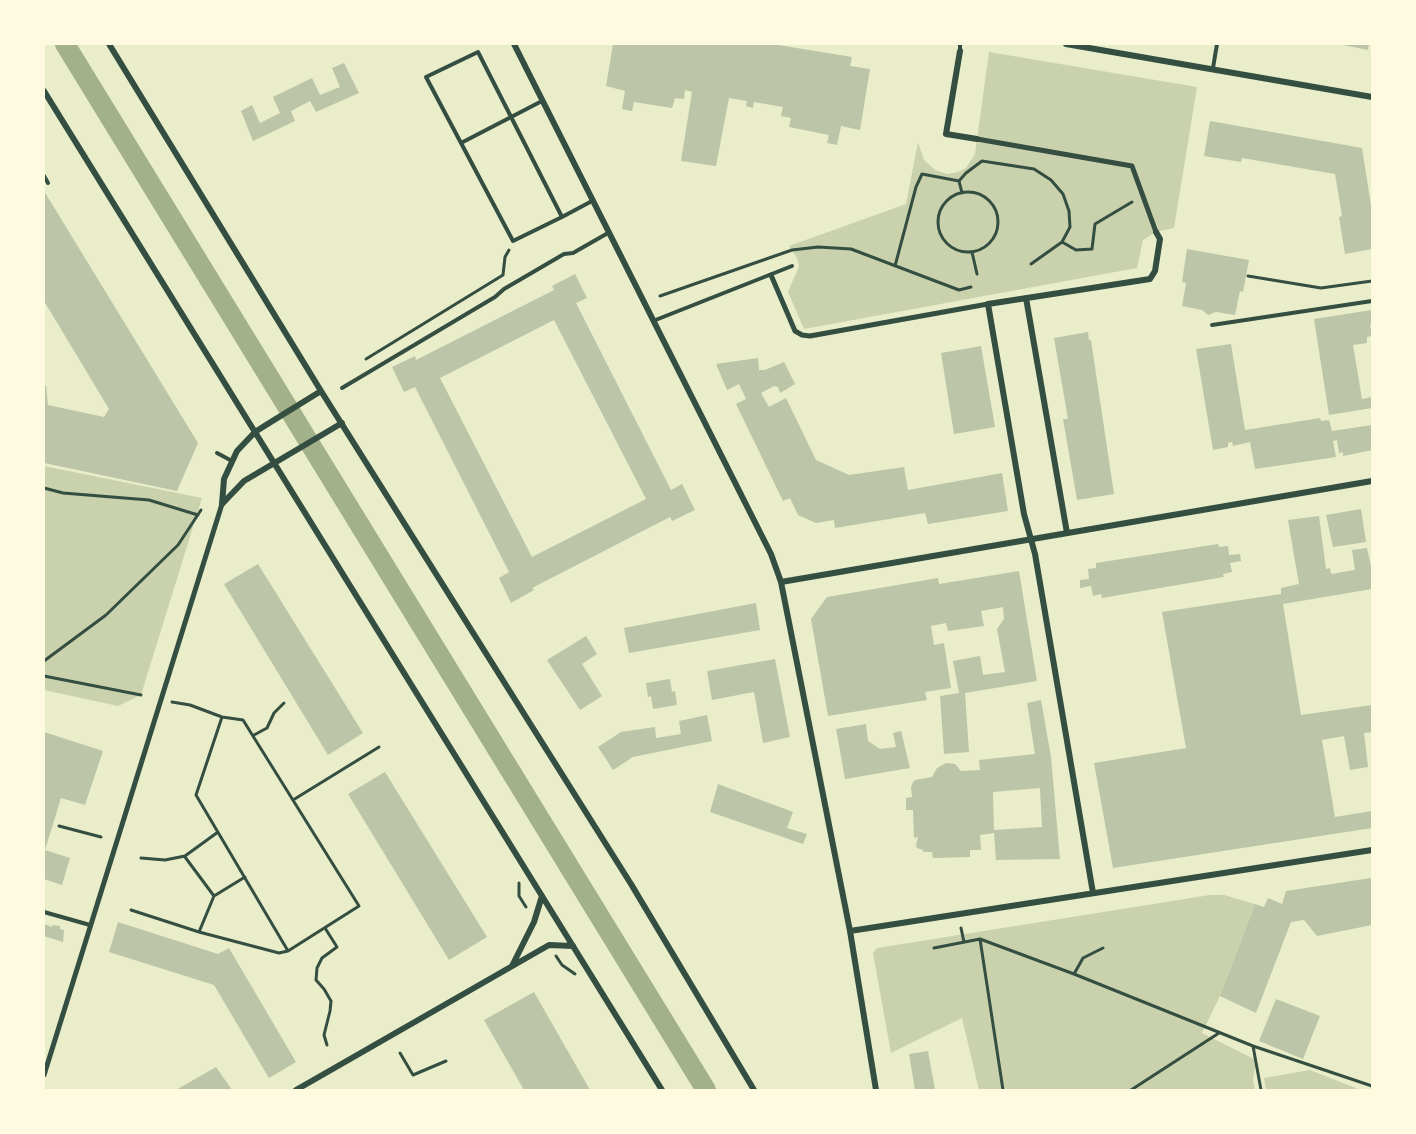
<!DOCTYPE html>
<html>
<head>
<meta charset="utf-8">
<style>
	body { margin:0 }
	#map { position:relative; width:1416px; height:1134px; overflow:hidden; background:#e9edc9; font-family:Signika,sans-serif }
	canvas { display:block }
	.frame { position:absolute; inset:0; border:45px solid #fefae0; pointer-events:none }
</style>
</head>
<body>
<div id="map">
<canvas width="1416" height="1134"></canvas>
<div class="frame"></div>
</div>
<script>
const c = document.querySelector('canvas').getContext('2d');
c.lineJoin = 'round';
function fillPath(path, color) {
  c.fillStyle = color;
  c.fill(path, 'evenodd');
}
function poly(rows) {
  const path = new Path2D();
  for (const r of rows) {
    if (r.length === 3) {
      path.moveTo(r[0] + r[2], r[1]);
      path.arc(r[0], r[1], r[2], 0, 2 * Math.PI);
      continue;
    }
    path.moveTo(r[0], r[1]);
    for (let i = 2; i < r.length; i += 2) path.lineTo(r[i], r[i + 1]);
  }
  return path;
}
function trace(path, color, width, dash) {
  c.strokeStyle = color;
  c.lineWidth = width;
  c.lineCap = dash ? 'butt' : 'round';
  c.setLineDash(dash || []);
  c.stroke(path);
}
fillPath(poly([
	[989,52,1197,87,1174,228,1156,232,1143,240,1137,268,804,329,788,292,799,266,797,258,789,246,906,204,918,142,924,160,935,170,947,174,958,172,966,168,975,154],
	[44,466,202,498,141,695,118,706,44,690],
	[1210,895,1224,895,1255,904,1220,996,1202,1033,1256,1060,1253,1080,1255,1090,979,1090,962,1018,891,1053,873,953,877,948],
	[1310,1070,1361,1090,1266,1090,1264,1078]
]), '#cad2ad');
trace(poly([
	[65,44,706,1090]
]), '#a3b18a', 20);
fillPath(poly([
	[613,44,772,44,852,57,850,66,870,69,860,130,841,126,837,145,827,143,829,135,789,127,791,118,781,116,783,107,754,102,753,108,746,106,747,101,729,98,716,166,681,161,692,92,685,90,684,99,675,98,672,108,634,102,632,111,622,109,625,91,606,86],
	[1338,44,1369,44,1368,50],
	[344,63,359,93,316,112,310,101,291,111,295,121,253,141,241,111,252,105,260,123,280,113,273,97,312,78,320,95,340,87,332,68],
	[1210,121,1362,148,1372,212,1372,249,1345,254,1339,217,1342,216,1335,174,1242,158,1241,162,1204,156],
	[44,191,198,443,177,491,44,463,44,386,46,385,48,405,104,417,109,409,44,301],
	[1187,249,1249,260,1243,292,1240,291,1235,315,1216,312,1208,315,1202,310,1182,306,1186,283,1182,282],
	[575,274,587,298,576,303,671,490,682,484,695,510,672,521,670,517,532,588,534,590,511,603,499,578,509,572,415,387,404,392,392,367,415,356,416,360,554,290,552,286],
	[554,320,646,499,532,557,440,378],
	[1372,310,1372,324,1370,325,1372,336,1367,337,1367,343,1353,345,1362,399,1372,397,1372,408,1329,415,1314,319],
	[1088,332,1089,340,1091,340,1114,494,1077,500,1063,419,1068,419,1054,338],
	[1231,344,1245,430,1320,418,1321,421,1329,420,1332,431,1372,425,1372,450,1343,456,1343,452,1339,453,1337,440,1333,441,1336,457,1255,469,1250,442,1233,446,1232,442,1228,443,1228,447,1213,450,1196,349],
	[981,346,995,427,954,434,941,353],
	[758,358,759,370,765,370,784,362,795,384,780,393,778,387,774,386,761,393,769,407,786,398,816,460,849,475,904,467,908,490,1002,473,1008,511,928,524,925,513,835,528,834,520,816,523,798,515,790,498,783,501,736,404,746,399,739,384,727,390,716,364],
	[1361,509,1366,542,1333,547,1326,515],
	[1319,516,1326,569,1330,568,1331,574,1355,570,1352,550,1367,548,1372,571,1372,589,1283,604,1301,715,1372,705,1372,732,1364,733,1368,767,1350,770,1344,736,1322,740,1335,817,1372,811,1372,828,1113,868,1094,763,1186,748,1162,612,1281,594,1281,588,1299,584,1288,520],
	[1218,544,1219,547,1228,546,1229,555,1240,554,1241,561,1230,563,1232,572,1223,574,1224,577,1102,598,1101,594,1093,596,1091,586,1080,588,1080,580,1089,579,1088,569,1096,568,1096,563],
	[258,564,363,733,328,755,224,584],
	[1019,571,1037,681,965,693,969,752,944,754,940,696,959,693,953,661,980,656,983,675,1005,672,997,629,1004,619,1003,607,981,611,984,626,948,631,946,623,931,626,934,645,944,643,951,688,925,692,927,700,828,716,811,619,827,597,938,578,939,584],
	[756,603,760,630,629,653,624,628],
	[586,636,597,654,582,664,602,696,580,710,547,660],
	[775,659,790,737,763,743,754,692,712,700,707,671],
	[670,679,672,692,675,691,677,705,653,709,651,696,648,697,646,683],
	[1041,700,1051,757,1060,859,996,860,994,833,980,835,981,850,970,850,970,857,933,858,932,852,923,852,923,850,917,848,916,845,918,837,914,838,913,810,906,810,906,798,912,797,911,787,913,782,915,780,932,777,937,768,946,763,955,764,961,771,980,770,979,760,1035,754,1027,703],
	[1040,788,1042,827,994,830,993,792],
	[707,715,712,741,633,757,613,770,598,747,621,732,655,727,656,738,681,734,679,721],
	[866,724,868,741,880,749,896,747,893,733,901,731,910,768,845,779,836,729],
	[44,732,103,751,85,805,61,798,45,850,70,858,62,885,44,879],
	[385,772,487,937,449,960,348,794],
	[718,784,793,812,787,828,807,834,803,844,710,812],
	[1371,878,1372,925,1317,936,1304,920,1291,922,1256,1013,1220,996,1255,904,1264,907,1268,898,1282,904,1286,891],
	[118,922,218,954,229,948,296,1062,269,1078,214,985,109,952],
	[44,924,52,927,53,925,60,926,60,929,64,930,63,942,44,936],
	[534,992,590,1090,524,1090,484,1020],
	[1276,999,1320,1016,1303,1059,1259,1041],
	[928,1051,935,1090,915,1090,909,1054],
	[216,1067,232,1090,176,1090]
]), '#bcc5a7');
trace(poly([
	[959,181,962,193],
	[968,222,30],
	[972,252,977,274],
	[1031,264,1062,242,1076,250,1092,249,1095,224,1132,202],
	[895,266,916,187,922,174,959,181,966,173,982,161,1034,169,1051,180,1063,194,1069,211,1070,227,1062,242],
	[1248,276,1321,288,1372,281],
	[660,296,792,250,818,247,851,249,959,290,971,287],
	[366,359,503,275,505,257,509,250],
	[44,488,63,493,149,500,198,515],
	[44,661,106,615,178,545,201,510],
	[44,676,141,695],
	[172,702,190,705,222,717,243,720,359,906,288,951],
	[254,735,267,728,274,713,284,703],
	[293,800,379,747],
	[59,826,101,837],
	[185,857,214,896],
	[141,858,165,860,185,856,218,832],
	[519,883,519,896,526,907],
	[131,910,199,932,279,953,288,951,196,795,222,717],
	[325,928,337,947,322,958,317,968,316,980,324,989,331,1001,330,1011,324,1035,327,1045],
	[961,928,964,942],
	[199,932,214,896,245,877],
	[980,939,1074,974,1253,1046,1372,1086],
	[934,948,980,939,1003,1090],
	[556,956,562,965,575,974],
	[1074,974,1083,958,1103,948],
	[1253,1046,1261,1090],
	[400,1053,413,1075,446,1061],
	[1131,1090,1219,1033]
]), '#344e41', 3);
trace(poly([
	[960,44,960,51],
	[1213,68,1217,44],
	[461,143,542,101],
	[44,176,48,183],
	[562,217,478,52,426,77,513,241,562,217,592,201],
	[653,321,792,266],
	[1212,325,1372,301],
	[342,388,495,297,504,289,564,254,573,253,608,233],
	[217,453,232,461],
	[44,912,90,925]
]), '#344e41', 4);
trace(poly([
	[977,139,1132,166,1156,232],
	[771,275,795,331,802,335,810,336,988,304],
	[44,1075,222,504]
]), '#344e41', 5);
trace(poly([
	[109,44,321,391,631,884,754,1090],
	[514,44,771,554,781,582,850,931,876,1090],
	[1066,44,1372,97],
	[960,51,946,134,977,139],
	[44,91,662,1090],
	[1026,298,1067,533],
	[222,504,224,479,237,451,255,432,266,425,321,391],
	[222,504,244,481,342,423],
	[781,582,1372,481],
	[1093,893,1035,554,1024,514,988,304,1150,279,1155,271,1160,239,1156,232],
	[850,931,1372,850],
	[512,966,534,922,542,896],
	[296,1090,549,945,573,946]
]), '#344e41', 6);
</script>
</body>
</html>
